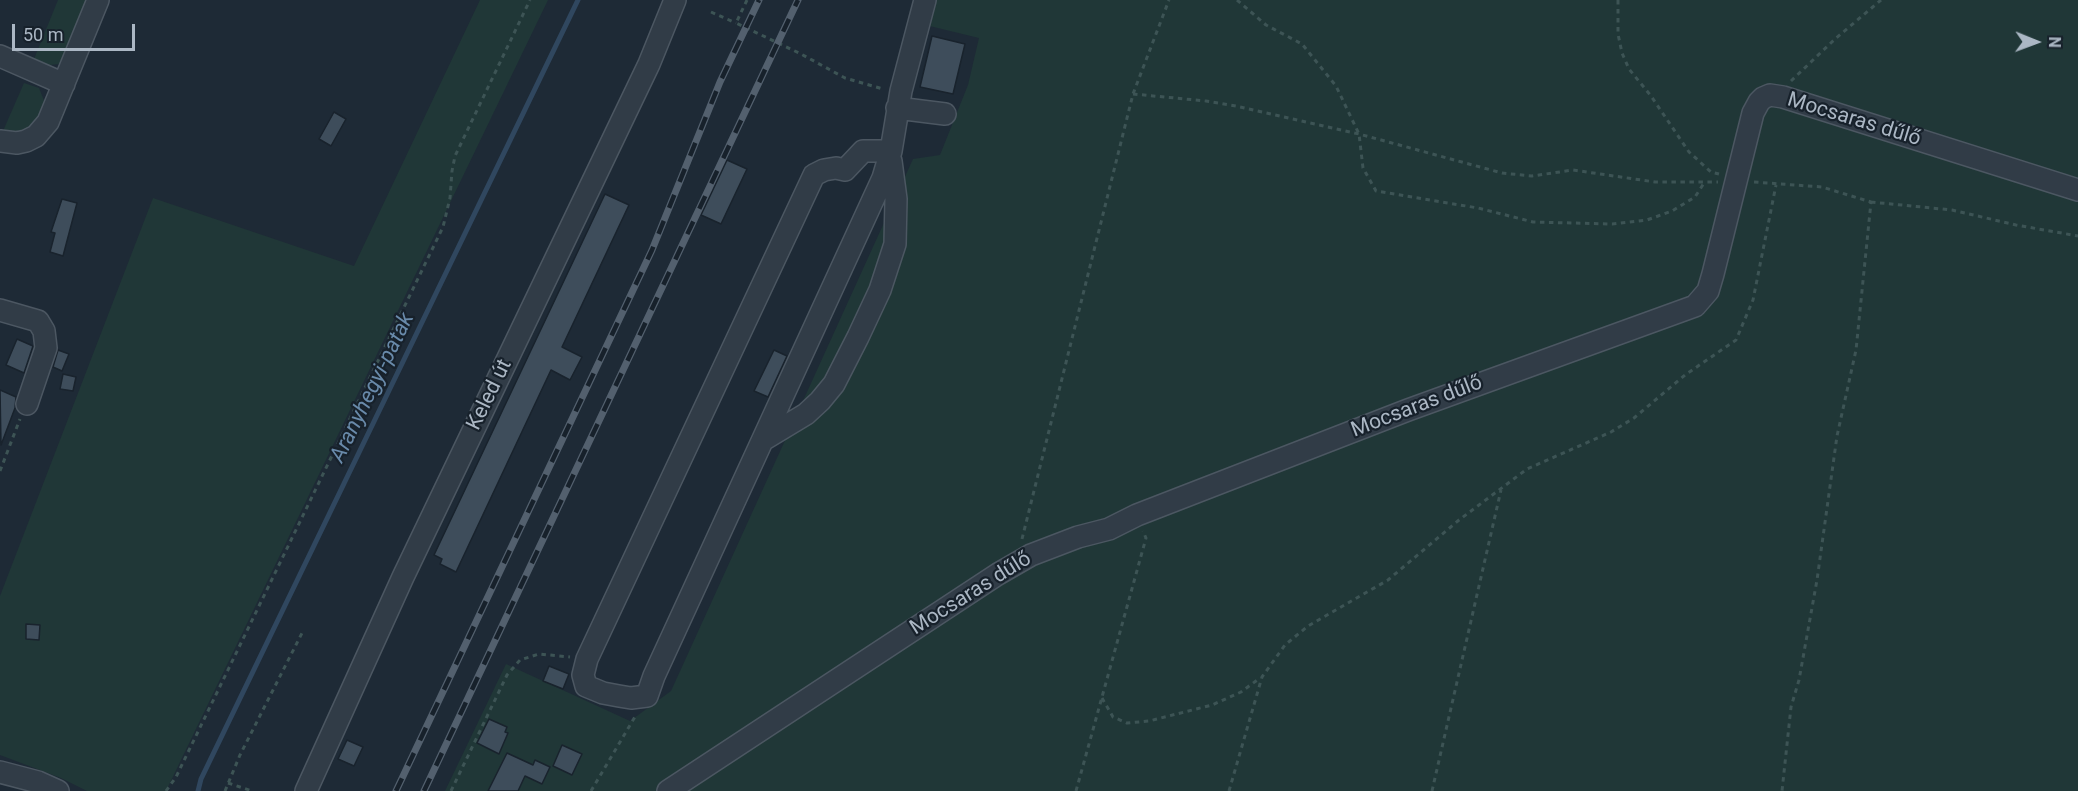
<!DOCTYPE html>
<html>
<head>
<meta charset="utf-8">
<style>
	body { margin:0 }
	#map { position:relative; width:2078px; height:791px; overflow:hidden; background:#1e2a36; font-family:Roboto,sans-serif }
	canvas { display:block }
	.north { position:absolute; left:2006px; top:12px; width:60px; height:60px; -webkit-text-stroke:4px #17212b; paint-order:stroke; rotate:91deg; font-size:16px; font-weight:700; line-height:24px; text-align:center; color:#abb7c4 }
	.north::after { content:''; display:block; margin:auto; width:21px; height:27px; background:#abb7c4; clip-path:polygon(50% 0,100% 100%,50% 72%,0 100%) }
	.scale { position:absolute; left:12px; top:24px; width:123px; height:27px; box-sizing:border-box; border:3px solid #abb7c4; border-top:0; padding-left:8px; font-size:18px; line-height:21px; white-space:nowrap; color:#abb7c4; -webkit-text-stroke:4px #17212b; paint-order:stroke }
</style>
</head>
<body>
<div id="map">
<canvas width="2078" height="791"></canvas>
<div class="north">N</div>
<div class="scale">50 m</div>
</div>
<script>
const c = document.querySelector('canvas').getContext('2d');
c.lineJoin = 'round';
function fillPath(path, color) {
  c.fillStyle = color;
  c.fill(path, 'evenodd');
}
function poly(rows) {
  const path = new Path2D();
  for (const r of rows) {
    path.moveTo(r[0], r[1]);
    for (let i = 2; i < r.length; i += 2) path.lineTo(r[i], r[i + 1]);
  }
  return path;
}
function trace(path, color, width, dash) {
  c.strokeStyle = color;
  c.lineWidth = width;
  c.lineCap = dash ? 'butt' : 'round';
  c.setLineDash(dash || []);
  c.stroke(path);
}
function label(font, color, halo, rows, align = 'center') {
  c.font = font + ' Roboto,sans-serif';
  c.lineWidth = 4.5;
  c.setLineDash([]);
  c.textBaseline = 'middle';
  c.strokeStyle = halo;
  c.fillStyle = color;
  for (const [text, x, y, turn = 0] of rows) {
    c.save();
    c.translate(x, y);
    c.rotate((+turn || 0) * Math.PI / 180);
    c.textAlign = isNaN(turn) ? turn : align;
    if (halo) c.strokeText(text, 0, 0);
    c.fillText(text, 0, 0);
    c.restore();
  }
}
fillPath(poly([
	[58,0,90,0,67,58,59,64,50,65,34,59],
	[480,0,548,0,166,791,87,791,61,778,0,755,0,596,153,198,354,266],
	[915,0,2078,0,2078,791,445,791,506,664,630,721,671,691,913,159,940,155,968,85,979,38,909,21],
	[24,83,39,88,45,103,38,122,30,130,16,137,3,131]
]), '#203737');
trace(poly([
	[198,791,201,779,578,0]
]), '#30475f', 5);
const building = poly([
	[932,36,965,44,953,94,920,87,932,36],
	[334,112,346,119,331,146,319,139,334,112],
	[727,160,747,169,721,224,701,215,727,160],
	[605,194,629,205,562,347,582,357,570,380,551,370,456,572,440,564,442,559,434,555,605,194],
	[62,199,77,203,63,256,50,252,55,233,51,232,62,199],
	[17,339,33,346,24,373,6,365,17,339],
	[58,350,69,354,62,371,53,367,58,350],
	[774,350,787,356,768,397,754,391,774,350],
	[63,374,76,377,73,391,60,389,63,374],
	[0,390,16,397,15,408,1,445,0,390],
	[26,624,40,625,39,640,26,639,26,624],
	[549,666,569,674,563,689,543,681,549,666],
	[489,719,507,727,505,732,508,733,499,754,477,743,489,719],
	[347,740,363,747,354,766,338,759,347,740],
	[562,745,582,754,572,775,553,766,562,745],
	[507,753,533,765,535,760,550,767,542,784,525,776,518,791,488,791,507,753]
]);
fillPath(building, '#3e4d5b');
trace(building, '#19232d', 1.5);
const minor = poly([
	[0,56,64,84],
	[897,108,945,114],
	[0,141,17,143,26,141,36,136,48,122,98,0],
	[891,151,863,151,845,170,836,168,824,170,814,175,587,659,583,675,586,686,603,693,619,696,631,698,647,696,654,676,883,178,891,151,901,91,925,0],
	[0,310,38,321,44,331,46,348,27,404],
	[763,440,806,414,820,401,834,384,858,337,880,290,895,244,896,199,891,161],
	[0,772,38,782,58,791],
	[306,791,403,577,649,64,675,0],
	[668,791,998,574,1031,555,1078,537,1109,529,1137,515,1408,410,1695,306,1708,291,1713,274,1753,113,1759,102,1763,98,1770,95,1783,97,2078,190]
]);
trace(minor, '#4c5762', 24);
trace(poly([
	[747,0,736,23,801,54,845,78,883,89],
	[1237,0,1266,25,1302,44,1336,86,1359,134,1363,168,1376,191,1478,208,1533,222,1612,224,1647,220,1672,211,1695,197,1704,183],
	[1618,0,1618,34,1622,53,1629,69,1651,96,1689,152,1711,172,1719,174],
	[711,12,736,23],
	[1791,81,1835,39,1881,0],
	[1133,94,1206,101,1236,106,1359,134,1502,173,1532,176,1573,170,1655,182,1718,182],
	[1754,182,1822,187,1871,202,1856,350,1837,436,1817,580,1799,680,1791,707,1782,791],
	[1871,202,1952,210,2016,225,2078,236],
	[0,471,20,419],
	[1022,539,1133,94,1169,0],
	[1102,698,1113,717,1127,723,1149,721,1212,705,1241,692,1260,678],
	[228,783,252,791],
	[166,791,176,777,443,227,450,198,452,171,455,156,530,0],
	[225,791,240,755,302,633],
	[451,791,507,675,520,660,539,654,570,657],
	[591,791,636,715],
	[1076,791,1146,538,1143,531],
	[1229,791,1262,677,1285,645,1308,626,1388,580,1459,520,1527,469,1611,432,1634,418,1685,375,1736,340,1753,300,1776,185],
	[1432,791,1501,490]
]), '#3d5455', 3, [4.5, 4.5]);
trace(minor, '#313c47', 21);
const rail = poly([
	[396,791,652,250,720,82,759,0],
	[424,791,798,0]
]);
trace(rail, '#53606e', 7);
trace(rail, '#17212b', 4.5, [14]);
label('21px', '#abb7c4', '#17212b', [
	["Mocsaras dűlő",1854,120,17],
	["Keled út",490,395,-64],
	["Mocsaras dűlő",1417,407,-21],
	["Mocsaras dűlő",971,594,-32]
]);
label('italic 22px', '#698aaa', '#17212b', [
	["Aranyhegyi-patak",373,388,-64]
]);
</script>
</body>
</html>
